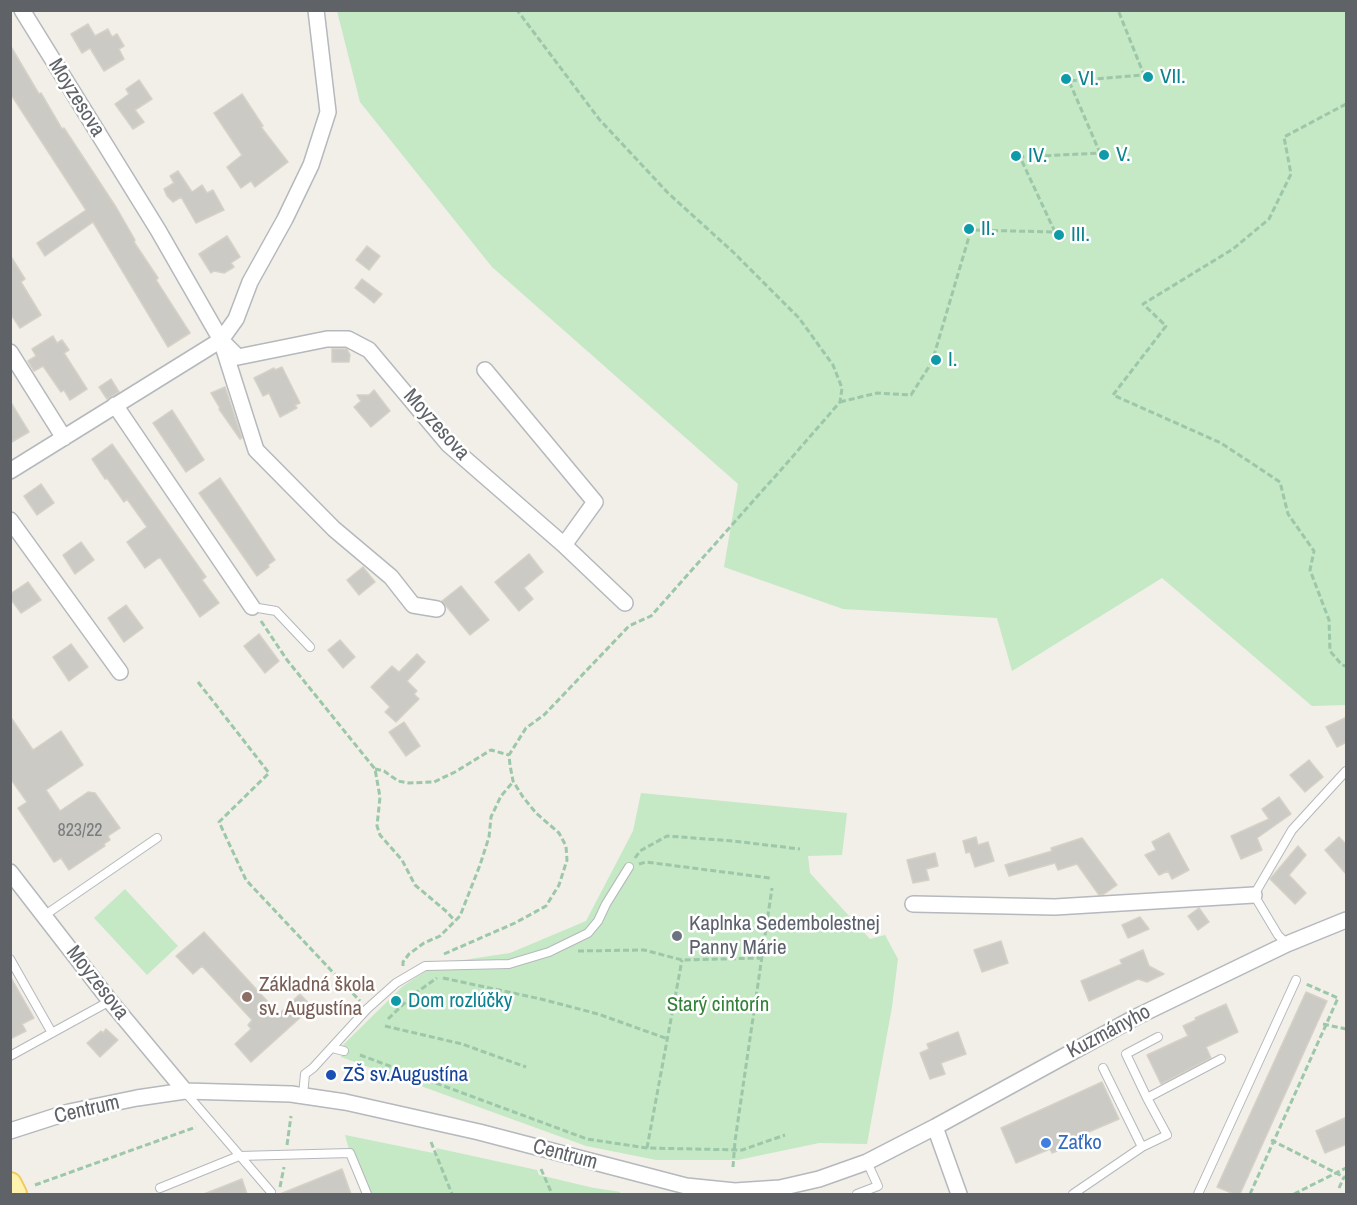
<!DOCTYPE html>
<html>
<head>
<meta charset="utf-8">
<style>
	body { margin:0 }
	#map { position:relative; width:1357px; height:1205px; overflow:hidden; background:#f1efe8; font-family:"Archivo Narrow",sans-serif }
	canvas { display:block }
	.frame { position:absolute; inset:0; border:12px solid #5f6368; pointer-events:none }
</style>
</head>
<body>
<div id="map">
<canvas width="1357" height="1205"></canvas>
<div class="frame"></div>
</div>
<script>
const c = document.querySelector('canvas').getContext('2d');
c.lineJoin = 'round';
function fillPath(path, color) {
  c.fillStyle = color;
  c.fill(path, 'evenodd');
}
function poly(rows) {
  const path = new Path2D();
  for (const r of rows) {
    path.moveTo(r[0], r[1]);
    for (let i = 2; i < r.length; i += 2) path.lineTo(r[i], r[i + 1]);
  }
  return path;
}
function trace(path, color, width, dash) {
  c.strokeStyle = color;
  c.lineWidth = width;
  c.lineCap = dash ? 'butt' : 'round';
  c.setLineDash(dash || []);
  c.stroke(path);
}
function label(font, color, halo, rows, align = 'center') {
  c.font = font + ' "Archivo Narrow",sans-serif';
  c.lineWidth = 5;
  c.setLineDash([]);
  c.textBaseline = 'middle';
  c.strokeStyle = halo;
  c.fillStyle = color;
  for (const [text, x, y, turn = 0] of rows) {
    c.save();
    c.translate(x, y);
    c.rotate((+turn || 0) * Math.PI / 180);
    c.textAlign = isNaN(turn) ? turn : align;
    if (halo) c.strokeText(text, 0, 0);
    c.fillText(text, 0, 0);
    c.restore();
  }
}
fillPath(poly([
	[337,11,1346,11,1346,705,1312,706,1162,578,1012,671,997,618,843,609,724,567,738,484,492,267,360,102],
	[641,793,847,813,842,855,808,856,810,873,870,939,885,935,898,959,892,1007,867,1144,819,1143,738,1160,656,1160,586,1146,341,1057,343,1045,403,986,437,964,510,953,586,921,633,831],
	[125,889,178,946,147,975,94,918],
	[345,1135,438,1154,436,1148,537,1170,539,1175,594,1188,621,1192,616,1194,367,1194,350,1153]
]), '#c5e8c5');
const building = poly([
	[88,24,95,36,108,29,112,37,117,34,124,46,119,49,124,59,104,71,90,48,82,53,71,34,88,24],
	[10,45,39,94,41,93,62,129,64,128,116,207,135,240,134,242,158,278,156,280,190,333,168,347,93,222,45,256,37,243,86,210,10,93,10,45],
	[139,80,152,99,135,110,144,122,133,129,115,104,129,94,126,89,139,80],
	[242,94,263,126,261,127,288,162,255,187,251,181,241,188,227,167,242,155,214,113,242,94],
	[178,171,192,192,202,185,207,193,213,190,224,210,196,223,181,197,173,202,167,196,164,189,174,183,170,176,178,171],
	[227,236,240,257,231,263,234,267,224,273,214,271,211,273,199,254,227,236],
	[367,246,380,256,369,270,356,260,367,246],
	[10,255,25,279,21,282,41,315,20,328,10,313,10,255],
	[362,279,382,294,374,303,355,288,362,279],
	[53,336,57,343,62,340,69,350,64,353,87,389,70,400,64,390,61,392,43,366,34,371,28,361,36,356,32,349,53,336],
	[332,349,347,349,350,355,349,362,332,362,332,349],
	[282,367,300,403,295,405,297,408,280,417,269,393,263,396,254,378,274,368,275,370,282,367],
	[111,379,119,392,107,399,99,387,111,379],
	[225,387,242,438,240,439,219,409,220,408,211,393,225,387],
	[374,390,390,411,371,427,354,407,361,401,357,395,369,395,374,390],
	[10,401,29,432,10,443,10,401],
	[172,410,204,460,186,472,153,423,172,410],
	[112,444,206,577,202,580,219,603,200,617,160,557,145,568,127,542,147,527,127,499,124,502,107,478,105,479,92,459,112,444],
	[220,478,275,560,268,565,269,567,257,576,199,493,220,478],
	[41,484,54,503,37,515,24,496,41,484],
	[81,542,94,560,75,574,63,555,81,542],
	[529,554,543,572,524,588,533,599,519,611,495,582,529,554],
	[363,567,375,582,359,595,347,580,363,567],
	[28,582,41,600,21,613,10,598,10,594,28,582],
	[461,586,489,620,470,635,442,601,461,586],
	[126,605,143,628,124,642,108,618,126,605],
	[259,634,279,661,265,673,244,646,259,634],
	[340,640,355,657,343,668,328,650,340,640],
	[71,644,88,667,69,681,53,657,71,644],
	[417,654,425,662,407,681,417,691,414,694,419,699,396,722,385,712,390,707,371,687,392,666,399,672,417,654],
	[10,716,33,750,61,731,83,765,46,790,60,811,88,792,95,793,120,828,108,836,110,840,104,844,105,846,69,870,61,858,54,862,18,808,27,802,10,778,10,716],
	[1347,717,1347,742,1337,747,1326,727,1347,717],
	[404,722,420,746,406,756,389,732,404,722],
	[1309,760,1323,777,1305,792,1290,775,1309,760],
	[1279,797,1291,814,1257,838,1262,850,1241,859,1231,836,1269,819,1262,809,1279,797],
	[1169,833,1189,870,1172,879,1168,871,1159,875,1145,855,1156,850,1152,842,1169,833],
	[976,837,978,845,988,842,994,861,975,867,970,852,966,853,963,841,976,837],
	[1339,837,1347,845,1347,875,1325,850,1339,837],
	[1082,838,1117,885,1104,894,1099,895,1077,864,1058,870,1055,863,1009,876,1005,865,1052,851,1051,848,1082,838],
	[1298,846,1306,855,1289,875,1306,893,1295,904,1270,879,1298,846],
	[935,853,938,866,926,869,929,880,913,883,907,860,935,853],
	[1199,908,1209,922,1198,930,1188,916,1199,908],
	[1140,917,1149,929,1128,938,1122,925,1140,917],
	[204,932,279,1014,300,994,312,1007,251,1062,235,1044,251,1029,248,1025,252,1020,202,966,193,974,176,956,204,932],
	[1001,941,1008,963,982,972,974,950,1001,941],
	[1143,950,1149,966,1164,974,1147,982,1138,979,1089,1001,1081,981,1122,964,1120,960,1143,950],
	[10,976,34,1018,22,1024,26,1031,10,1039,10,976],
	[1306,992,1327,1001,1240,1194,1234,1194,1217,1187,1306,992],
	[1226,1004,1238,1032,1206,1047,1211,1058,1161,1084,1147,1055,1188,1036,1183,1026,1196,1020,1195,1018,1226,1004],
	[106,1029,118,1040,100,1057,87,1043,101,1031,103,1033,106,1029],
	[958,1032,966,1054,941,1063,945,1074,930,1079,920,1053,929,1049,927,1044,958,1032],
	[1102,1082,1119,1119,1063,1143,1065,1148,1052,1153,1050,1149,1016,1163,1001,1128,1102,1082],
	[1347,1117,1347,1144,1325,1153,1316,1131,1347,1117],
	[342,1169,351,1194,280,1194,342,1169],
	[242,1179,247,1194,204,1194,242,1179]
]);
fillPath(building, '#cccac5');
trace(building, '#d6d1c6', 1.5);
const service = poly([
	[252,607,276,611,310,647],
	[45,915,157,838],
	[1287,944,1278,935,1254,895,1292,830,1346,771],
	[10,959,52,1033],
	[332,1048,344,1051],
	[10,1056,110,1001],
	[1103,1068,1142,1147],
	[186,1093,271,1192],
	[303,1095,305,1074,313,1068,367,1009,396,983,425,966,509,964,549,952,588,933,598,921,606,904,629,867],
	[1147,1098,1126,1054,1158,1037],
	[160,1188,239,1156,350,1153,367,1194],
	[857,1194,878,1186,867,1162],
	[1073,1194,1142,1147,1167,1135,1147,1098,1221,1059],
	[1198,1194,1296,980]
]);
const minor = poly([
	[22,10,158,230,221,340,256,450,334,529,391,577,413,605,437,609],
	[223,342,238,357,327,339,348,339,369,350,448,444,564,545,625,603],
	[10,352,64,438],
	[485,370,595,502,564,545],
	[115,405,252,607],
	[10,471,221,340,236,319,250,282,285,219,311,165,328,112,316,10],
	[10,520,120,672],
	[10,872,110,1001,185,1091],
	[913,904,1055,907,1254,895],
	[935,1127,959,1194],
	[10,1131,69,1112,137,1098,185,1091,291,1094,345,1102,479,1132,686,1186,735,1191,780,1188,819,1179,867,1162,935,1127,1136,1017,1287,944,1346,920]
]);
const primary = poly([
	[10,1184,15,1194]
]);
trace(service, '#b5b8bc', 10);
trace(minor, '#b5b8bc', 18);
trace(primary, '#f2c960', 26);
trace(poly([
	[1346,104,1284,137,1291,174,1269,219,1233,249,1143,304,1166,326,1113,395,1221,443,1280,482,1288,514,1314,551,1310,570,1329,620,1330,651,1342,665,1346,666],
	[840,402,877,393,911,395,932,362,971,230,1055,232,1020,157,1100,153,1069,81,1144,75,1118,10],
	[261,621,287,660,375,769,380,797,377,826,380,835,402,860,415,885,447,912,455,921],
	[198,682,269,773,219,822,246,880,360,1001],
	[375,769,384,771,398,781,409,783,434,782,455,772,491,750,509,755],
	[635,858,640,851,667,836,733,841,800,849],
	[639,864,646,862,770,878],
	[578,951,644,950,682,960,762,958],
	[444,954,515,923,546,906,559,885,567,860,566,846,559,833,536,813,523,797,513,781,510,765,509,755,526,728,544,715,629,626,651,616,787,463,840,402,842,388,833,365,799,318,732,251,668,193,599,119,517,10],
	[403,966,403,962,409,954,424,943,440,936,460,916,480,865,489,837,491,817,501,796,513,782],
	[443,978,541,999,598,1014,668,1039],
	[388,1019,414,994,437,978],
	[1323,1024,1346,1029],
	[385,1026,462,1044,526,1067],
	[360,1055,587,1139,647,1148,742,1150,785,1135],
	[1271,1140,1346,1178],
	[431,1142,452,1194],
	[287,1145,291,1116],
	[647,1148,682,960],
	[733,1167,735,1141,772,888],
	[541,1169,552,1194],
	[35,1185,196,1127],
	[280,1187,284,1167],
	[1339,1188,1344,1177],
	[1250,1194,1338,998,1306,984],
	[1294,1194,1346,1168]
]), '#9cc7a9', 3, [6, 3]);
trace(service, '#fff', 8);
trace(minor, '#fff', 15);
trace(primary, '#fff2af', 22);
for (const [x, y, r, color] of [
	[1148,77,6,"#0f9aa8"],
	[1066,79,6,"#0f9aa8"],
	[1104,155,6,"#0f9aa8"],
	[1016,156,6,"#0f9aa8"],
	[969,229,6,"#0f9aa8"],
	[1059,235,6,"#0f9aa8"],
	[936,360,6,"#0f9aa8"],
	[677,936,6,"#6b7280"],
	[247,997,6,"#8d6e63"],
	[396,1001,6,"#0f9aa8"],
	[331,1075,6,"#1a4fb4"],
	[1046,1143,6,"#3f7fe0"]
]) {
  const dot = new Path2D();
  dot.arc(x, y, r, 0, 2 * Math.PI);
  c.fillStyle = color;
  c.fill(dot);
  trace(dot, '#fff', 2);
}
label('18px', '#7a7d7f', null, [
	["823/22",80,831]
]);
label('21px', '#0d838f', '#fff', [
	["VII.",1160,77],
	["VI.",1078,79],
	["V.",1116,155],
	["IV.",1028,156],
	["II.",981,229],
	["III.",1071,235],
	["I.",948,360],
	["Dom rozlúčky",408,1001]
], 'left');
label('21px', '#5f6368', '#fff', [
	["Moyzesova",76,98,58],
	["Moyzesova",436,425,48],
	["Moyzesova",97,983,52],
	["Kuzmányho",1109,1032,-28],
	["Centrum",87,1110,-13],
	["Centrum",565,1155,15]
]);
label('21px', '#5b616d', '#fff', [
	["Kaplnka Sedembolestnej",689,924],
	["Panny Márie",689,948]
], 'left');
label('21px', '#785e54', '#fff', [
	["Základná škola",259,985],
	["sv. Augustína",259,1009]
], 'left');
label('21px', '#348238', '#fff', [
	["Starý cintorín",718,1005]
]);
label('21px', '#164399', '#fff', [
	["ZŠ sv.Augustína",343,1075]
], 'left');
label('21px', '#366cbe', '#fff', [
	["Zaťko",1058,1143]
], 'left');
</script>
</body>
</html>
